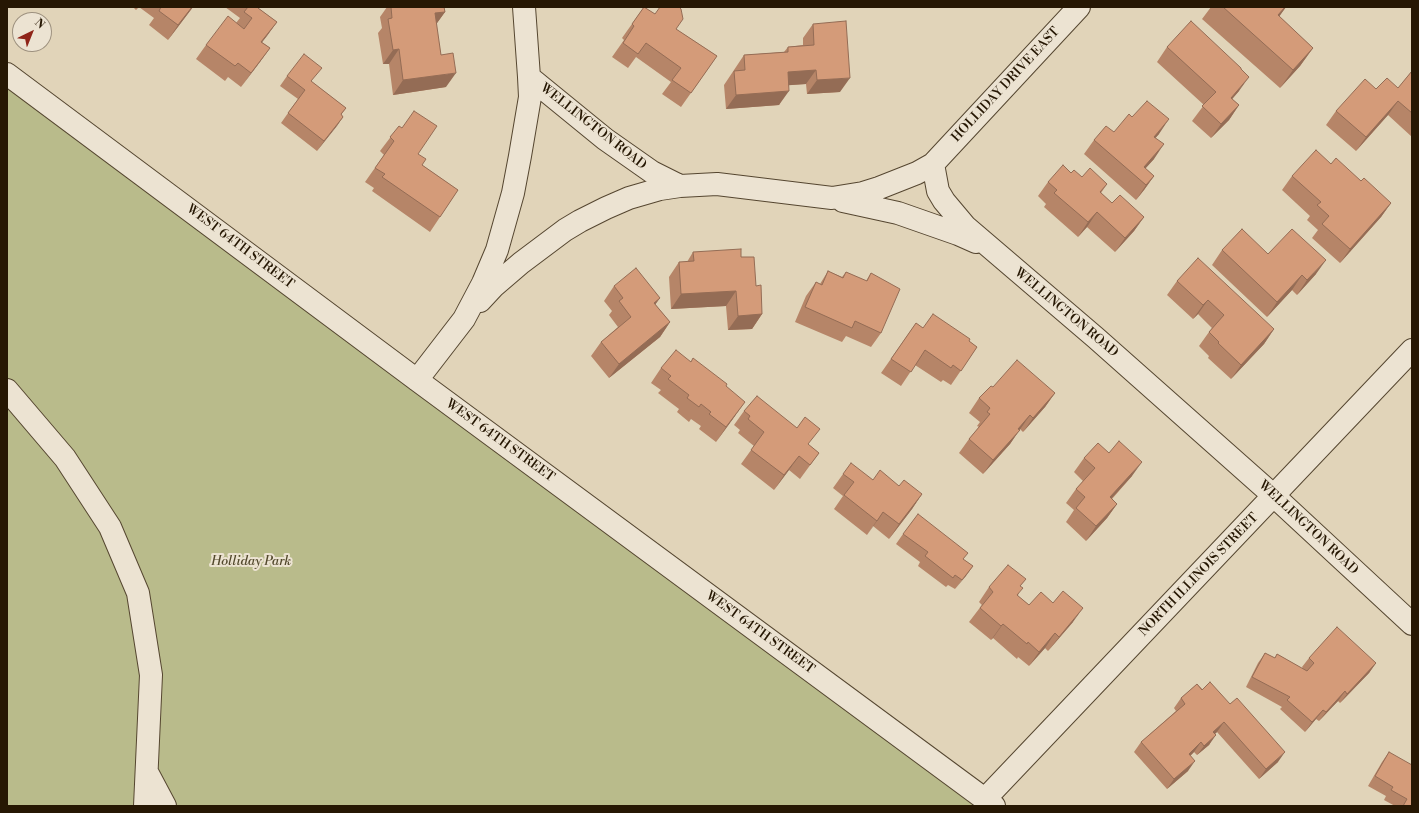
<!DOCTYPE html>
<html>
<head>
<meta charset="utf-8">
<style>
	body { margin:0 }
	#map { position:relative; width:1419px; height:813px; overflow:hidden; background:#e1d4b9; font-family:"Libre Bodoni",serif }
	canvas { display:block }
	.frame { position:absolute; inset:0; border:8px solid #261703; pointer-events:none }
	.north { position:absolute; left:12px; top:12px; width:40px; height:40px; box-sizing:border-box; background:#ece3d2; border:1px solid #9d917f; border-radius:50%; rotate:43deg; font-size:11px; font-weight:700; line-height:16px; text-align:center; color:#261703 }
	.north::after { content:''; display:block; margin:auto; width:14px; height:18px; background:#8f2418; clip-path:polygon(50% 0,100% 100%,50% 72%,0 100%) }
</style>
</head>
<body>
<div id="map">
<canvas width="1419" height="813"></canvas>
<div class="frame"></div>
<div class="north">N</div>
</div>
<script>
const c = document.querySelector('canvas').getContext('2d');
c.lineJoin = 'round';
function fillPath(path, color) {
  c.fillStyle = color;
  c.fill(path, 'evenodd');
}
function poly(rows) {
  const path = new Path2D();
  for (const r of rows) {
    path.moveTo(r[0], r[1]);
    for (let i = 2; i < r.length; i += 2) path.lineTo(r[i], r[i + 1]);
  }
  return path;
}
function trace(path, color, width, dash) {
  c.strokeStyle = color;
  c.lineWidth = width;
  c.lineCap = dash ? 'butt' : 'round';
  c.setLineDash(dash || []);
  c.stroke(path);
}
function label(font, color, halo, rows, align = 'center') {
  c.font = font + ' "Libre Bodoni",serif';
  c.lineWidth = 4;
  c.setLineDash([]);
  c.textBaseline = 'middle';
  c.strokeStyle = halo;
  c.fillStyle = color;
  for (const [text, x, y, turn = 0] of rows) {
    c.save();
    c.translate(x, y);
    c.rotate((+turn || 0) * Math.PI / 180);
    c.textAlign = isNaN(turn) ? turn : align;
    if (halo) c.strokeText(text, 0, 0);
    c.fillText(text, 0, 0);
    c.restore();
  }
}
fillPath(poly([
	[7,75,993,806,7,806]
]), '#b9bb8b');
const minor = poly([
	[524,7,529,77,605,139,652,172,680,186,717,184,832,198,863,193,879,188,917,173,933,164,1079,7],
	[7,74,417,380,994,806],
	[933,164,938,191,944,201,965,226,1096,338,1274,496,1412,624],
	[843,201,898,213,958,234,976,242],
	[480,301,493,287,521,263,565,230,580,221,606,208,629,198,660,189,680,186],
	[417,380,464,319,483,283,497,250,513,193,520,156,530,97,529,77],
	[7,390,65,458,110,527,138,593,151,675,145,806],
	[148,774,165,806],
	[985,799,1412,350]
]);
trace(minor, '#554630', 24);
trace(minor, '#ece3d2', 22);
fillPath(poly([
	[133,7,193,7,168,40,149,25,154,18,139,7,136,10],
	[225,7,259,7,258,8,277,22,262,42,270,48,241,87,228,77,225,81,196,59,206,45,236,23,240,18],
	[387,7,444,7,445,12,436,24,446,87,393,95,389,64,383,64,378,33,382,28,380,17],
	[644,7,676,29,717,56,681,107,662,94,671,82,636,57,628,68,612,57,624,40,622,38],
	[1211,7,1286,7,1279,16,1313,48,1300,66,1280,88,1202,19],
	[813,24,840,92,807,94,806,84,789,85,779,105,726,109,724,85,744,55,784,52,788,47,803,45,803,38],
	[1167,47,1241,69,1239,91,1232,99,1239,105,1229,120,1211,138,1192,121,1204,105,1157,62],
	[1412,71,1412,137,1388,115,1356,151,1326,125,1336,111,1398,88],
	[287,76,312,82,346,108,341,115,343,117,317,151,281,123,298,99,280,86],
	[1132,117,1159,134,1155,138,1154,159,1145,168,1154,176,1144,190,1136,200,1084,154,1094,140,1114,132],
	[399,126,418,154,422,165,458,190,430,232,372,191,374,188,365,182,384,155,380,151],
	[1331,164,1361,181,1391,203,1381,217,1340,263,1312,238,1318,230,1307,220,1310,216,1282,190,1292,176],
	[1071,173,1082,177,1107,184,1101,193,1112,203,1144,217,1134,231,1115,252,1087,227,1078,237,1044,207,1046,204,1038,196,1048,182],
	[1222,250,1268,254,1316,274,1297,295,1292,290,1267,317,1212,265],
	[693,252,741,257,756,286,762,314,752,329,728,330,726,306,671,309,669,277,679,262,687,262],
	[828,271,842,277,846,272,866,281,871,273,881,333,871,347,846,336,842,342,795,322,806,296,816,282,820,284],
	[1177,281,1274,329,1264,344,1231,379,1208,358,1209,356,1199,346,1209,332,1212,328,1198,314,1193,319,1167,295],
	[614,286,660,298,655,304,670,322,660,337,609,378,591,356,601,342,618,327,609,315,612,311,604,301],
	[916,323,923,328,969,341,977,347,951,385,943,380,941,382,915,365,901,386,881,373],
	[691,362,726,386,735,416,716,442,699,429,701,426,691,419,689,422,677,412,679,409,658,393,661,390,651,383,661,368],
	[993,387,1055,393,1045,407,1023,432,1020,429,1010,444,983,474,959,453,969,439,979,427,977,426,980,422,969,413,979,398],
	[744,411,809,445,819,453,800,479,789,470,774,490,741,464,754,446,738,433,740,430,734,425],
	[1084,458,1132,476,1112,499,1117,504,1107,518,1086,541,1066,522,1074,510,1066,503,1076,489,1083,481,1074,472],
	[843,474,899,486,922,494,912,509,889,539,873,526,867,535,834,509,843,496,833,488],
	[903,534,963,559,973,566,955,589,948,585,946,587,918,566,920,562,896,544],
	[1026,579,1020,586,1018,596,1029,605,1073,622,1048,651,1045,648,1029,666,1018,657,1017,659,993,638,991,640,969,622,982,605,979,602,989,587],
	[1265,653,1275,658,1277,654,1303,669,1302,667,1309,658,1376,663,1369,673,1340,703,1338,701,1319,721,1316,719,1305,732,1280,709,1282,707,1246,687,1258,663],
	[1197,684,1278,762,1259,779,1217,732,1215,734,1209,745,1197,755,1194,752,1190,756,1188,771,1167,789,1134,752,1141,742,1176,711,1174,708,1181,698],
	[1389,752,1412,806,1395,806,1384,800,1386,796,1368,786,1382,762]
]), '#b68568');
fillPath(poly([
	[192,7,193,7,168,40,178,25],
	[1285,7,1286,7,1276,21,1278,15],
	[445,12,435,26,435,13],
	[277,22,267,36,251,56,261,42],
	[270,48,260,62,241,87,251,73],
	[1313,48,1300,66,1280,88,1293,70],
	[399,49,389,64,383,64,393,50],
	[816,70,806,84,778,86,788,72],
	[456,73,446,87,393,95,403,80],
	[1249,77,1239,91,1221,112,1231,98],
	[850,78,840,92,807,94,817,80],
	[789,91,779,105,726,109,736,95],
	[1398,101,1388,115,1356,151,1366,137],
	[1239,105,1229,120,1211,138,1221,124],
	[343,117,337,126,317,151,324,141],
	[1169,119,1159,134,1144,151,1154,137],
	[1164,144,1154,159,1137,178,1144,167],
	[1154,176,1144,190,1136,200,1146,185],
	[1391,203,1381,217,1340,263,1350,249],
	[1097,212,1087,227,1078,237,1088,222],
	[1144,217,1134,231,1115,252,1125,238],
	[1326,260,1316,274,1297,295,1307,280],
	[1302,275,1292,290,1267,317,1277,302],
	[736,291,726,306,671,309,681,294],
	[660,298,650,312,654,303],
	[1208,300,1198,314,1193,319,1203,305],
	[762,314,752,329,728,330,738,316],
	[670,322,660,337,609,378,619,364],
	[1274,329,1264,344,1231,379,1241,365],
	[1055,393,1045,407,1023,432,1033,418],
	[745,402,735,416,716,442,726,427],
	[1030,415,1010,444,983,474,993,460,1018,429],
	[799,456,789,470,774,490,784,475],
	[1142,462,1132,476,1100,511,1110,497],
	[922,494,912,509,889,539,899,524],
	[1117,504,1107,518,1086,541,1096,526],
	[883,512,873,526,867,535,877,521],
	[973,566,966,576,955,589,962,580],
	[1083,608,1073,622,1048,651,1059,637],
	[1003,624,993,638,991,640,1001,626],
	[1055,633,1045,648,1029,666,1039,652],
	[1376,663,1369,673,1340,703,1347,694],
	[1345,691,1338,701,1319,721,1326,712],
	[1323,710,1316,719,1305,732,1312,722],
	[1224,722,1217,732,1206,742,1213,732],
	[1216,735,1209,745,1197,755,1204,746],
	[1201,742,1194,752,1182,764,1189,754],
	[1285,752,1278,762,1259,779,1266,769],
	[1195,761,1188,771,1167,789,1174,779]
]), '#946c55');
const building = poly([
	[161,7,192,7,178,25,159,11,161,7],
	[248,7,258,7,258,8,277,22,261,42,270,48,251,73,238,63,235,66,206,45,228,16,244,29,252,18,244,12,248,7],
	[391,7,444,7,445,12,435,13,441,55,453,53,456,73,403,80,399,49,393,50,388,19,392,18,391,7],
	[644,7,655,14,660,7,679,7,681,9,683,19,676,29,717,56,691,93,672,80,681,68,646,43,638,54,623,43,634,26,632,24,644,7],
	[1223,7,1285,7,1278,15,1313,48,1293,70,1223,7],
	[846,21,850,78,817,80,816,70,788,72,789,91,736,95,734,71,745,70,744,55,788,52,788,47,814,45,813,24,846,21],
	[1191,21,1241,68,1241,69,1249,77,1231,98,1239,105,1221,124,1202,106,1216,92,1167,47,1191,21],
	[304,54,322,68,311,81,346,108,341,114,343,117,324,141,288,113,305,90,287,76,304,54],
	[1412,71,1412,113,1398,101,1366,137,1336,111,1365,79,1376,89,1387,78,1398,88,1412,71],
	[1147,101,1169,119,1154,137,1164,144,1144,167,1154,176,1146,185,1094,140,1106,126,1114,132,1129,114,1132,117,1147,101],
	[414,111,437,126,418,154,426,159,422,165,458,190,440,217,382,177,385,174,375,168,394,141,390,137,399,126,402,128,414,111],
	[1316,150,1331,164,1336,158,1361,181,1364,178,1391,203,1350,249,1322,224,1329,216,1317,205,1321,202,1292,176,1316,150],
	[1063,165,1071,173,1074,170,1082,177,1090,168,1107,184,1100,192,1112,203,1120,195,1144,217,1125,238,1097,212,1088,222,1054,193,1057,190,1048,182,1063,165],
	[1242,229,1268,254,1292,229,1326,260,1307,280,1302,275,1277,302,1222,250,1242,229],
	[741,249,741,257,754,257,756,286,761,285,762,314,738,316,736,291,681,294,679,262,694,261,693,252,741,249],
	[1198,258,1274,329,1241,365,1218,343,1219,342,1209,332,1224,315,1208,300,1203,305,1177,281,1198,258],
	[636,268,660,298,654,303,670,322,619,364,601,342,631,317,619,301,623,298,614,286,636,268],
	[828,271,843,278,846,272,867,281,871,273,900,289,881,333,855,321,852,328,805,307,816,282,822,285,828,271],
	[933,314,970,339,969,341,977,347,961,371,953,365,951,368,925,350,911,372,891,359,916,323,923,328,933,314],
	[676,350,691,362,693,358,727,384,726,386,745,402,726,427,709,414,711,412,701,404,699,407,687,398,689,395,668,379,671,376,661,368,676,350],
	[1017,360,1055,393,1033,418,1030,415,1018,429,1020,430,993,460,969,439,990,414,987,412,990,408,979,398,991,386,993,387,1017,360],
	[757,396,797,428,805,417,820,429,808,444,819,453,810,465,799,456,784,475,751,450,764,432,748,419,750,416,744,411,757,396],
	[1119,441,1142,462,1110,497,1117,504,1096,526,1076,508,1085,497,1076,489,1095,468,1084,458,1098,443,1109,453,1119,441],
	[851,463,873,480,880,470,899,486,904,480,922,494,899,524,883,512,877,521,844,495,854,482,843,474,851,463],
	[918,514,968,553,963,559,973,566,962,580,955,575,953,578,925,556,928,552,903,534,918,514],
	[1008,565,1026,579,1020,586,1023,588,1017,595,1029,605,1041,592,1053,603,1063,591,1083,608,1059,637,1055,633,1039,652,1028,642,1027,644,1003,624,1001,626,980,608,993,592,989,587,1008,565],
	[1337,627,1376,663,1347,694,1345,691,1326,712,1323,710,1312,722,1287,700,1290,697,1252,677,1265,653,1275,658,1277,654,1307,671,1314,663,1309,658,1337,627],
	[1210,682,1230,704,1237,698,1285,752,1266,769,1224,722,1213,732,1216,735,1204,746,1201,742,1189,754,1195,761,1174,779,1141,742,1185,704,1181,698,1197,684,1202,690,1210,682],
	[1389,752,1412,765,1412,806,1403,806,1407,799,1391,790,1393,787,1375,776,1389,752]
]);
fillPath(building, '#d49b79');
trace(building, '#946c55', 1);
label('13px', '#261703', '#ece3d2', [
	["HOLLIDAY DRIVE EAST",1006,85,-47],
	["WELLINGTON ROAD",593,127,38],
	["WEST 64TH STREET",240,247,37],
	["WELLINGTON ROAD",1066,313,40],
	["WEST 64TH STREET",500,441,36],
	["WELLINGTON ROAD",1308,528,43],
	["NORTH ILLINOIS STREET",1199,575,-46],
	["WEST 64TH STREET",760,633,36]
]);
label('italic 13px', '#52482c', '#ece3d2', [
	["Holliday Park",251,562]
]);
</script>
</body>
</html>
